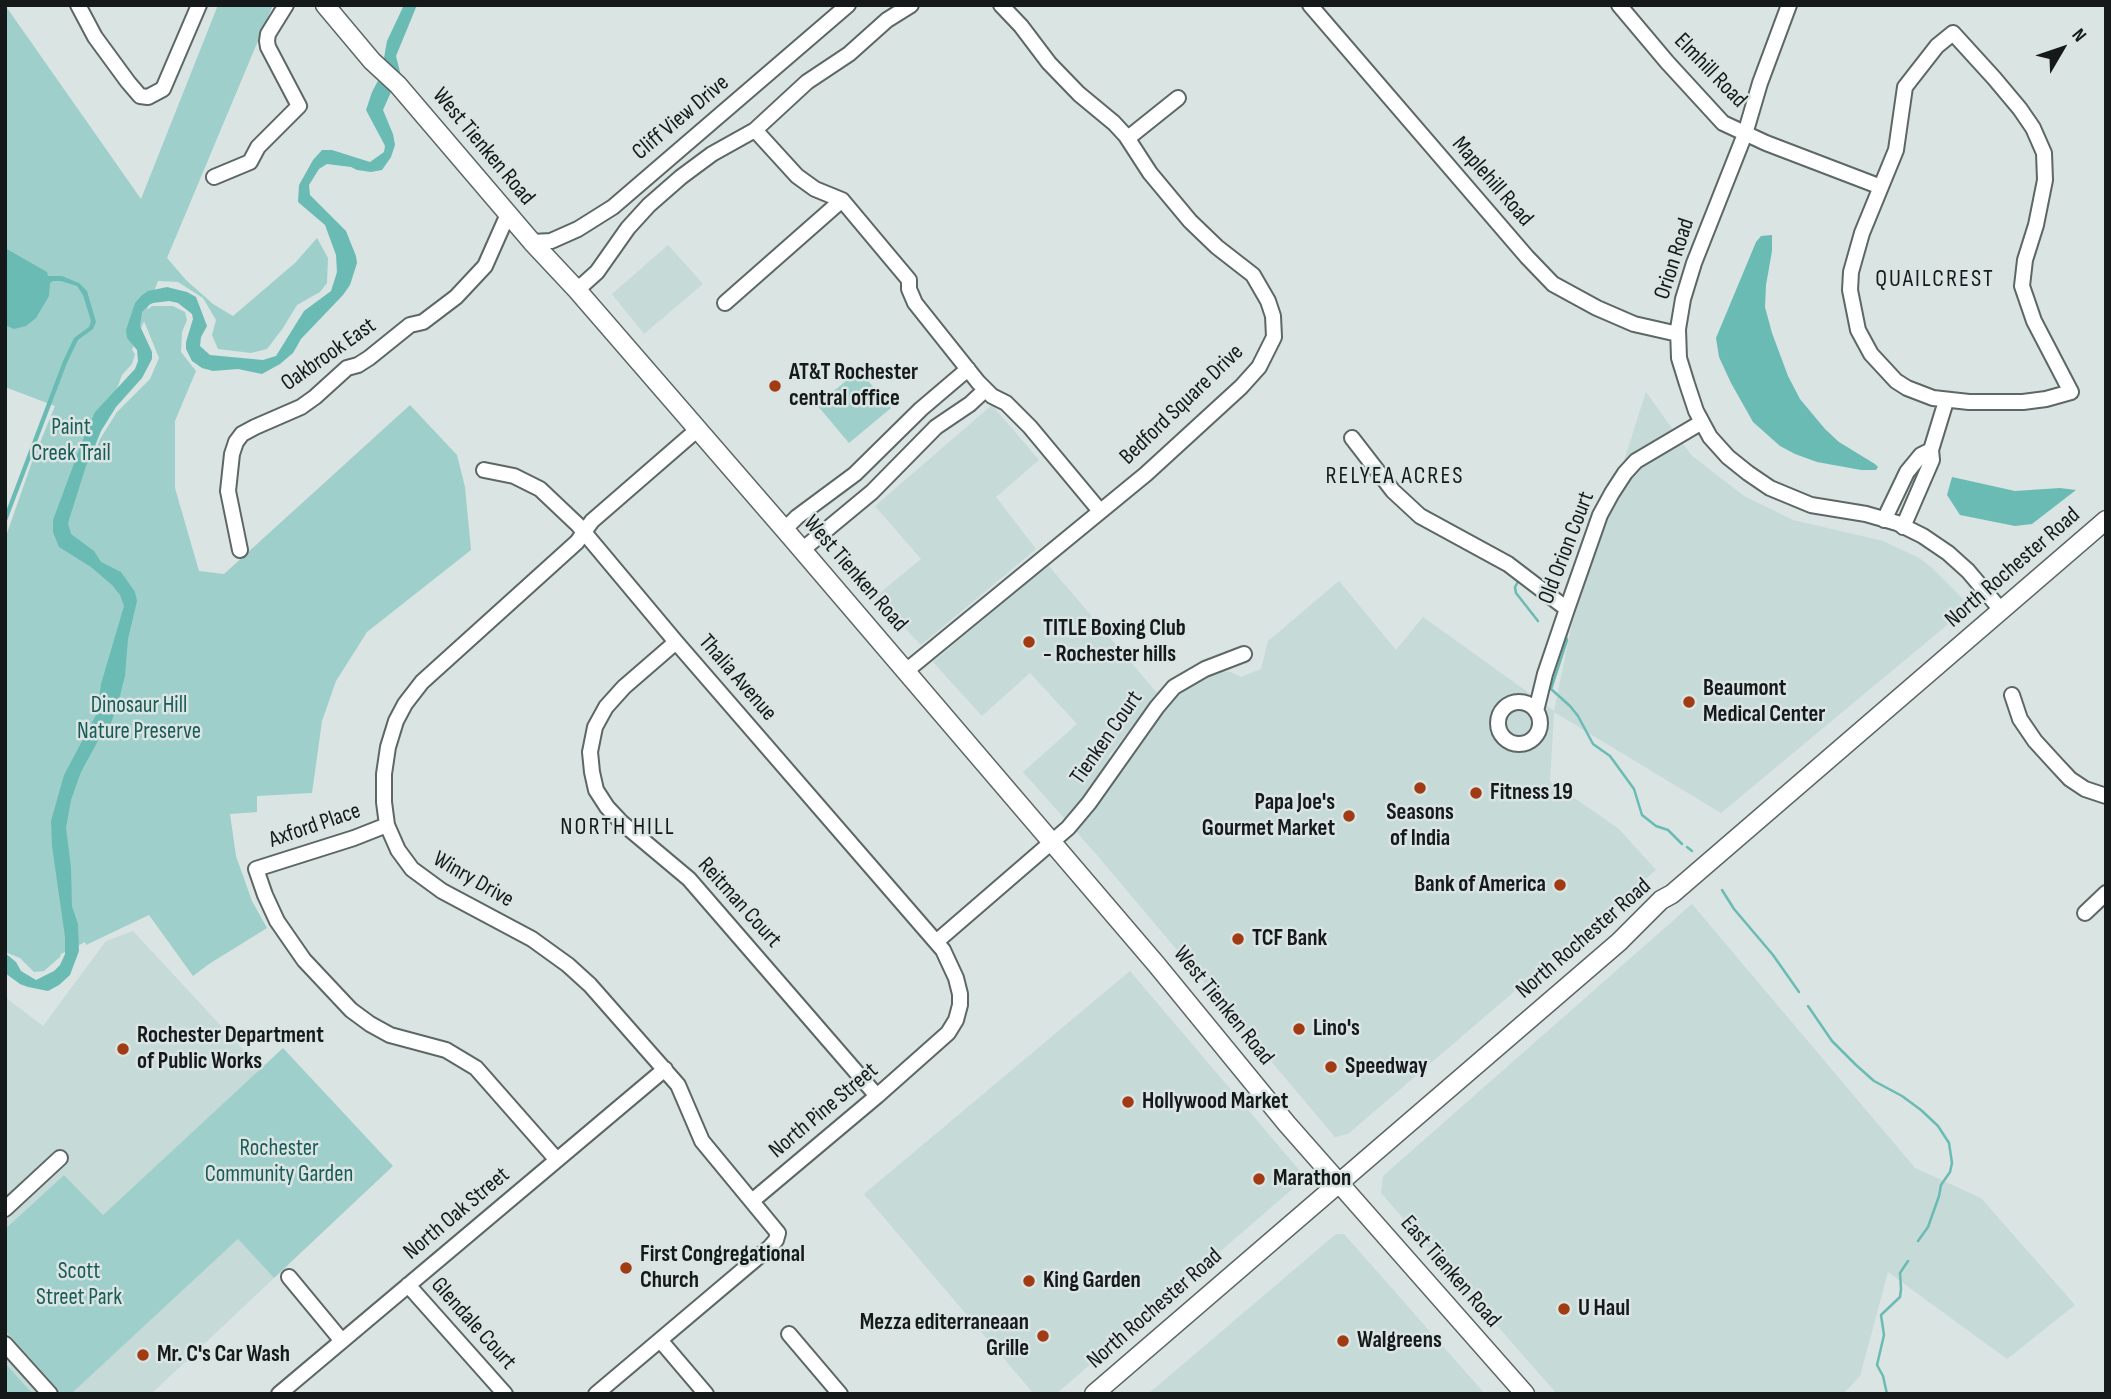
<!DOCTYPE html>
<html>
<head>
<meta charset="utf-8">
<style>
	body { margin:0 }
	#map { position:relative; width:2111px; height:1399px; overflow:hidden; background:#d9e4e3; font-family:"Sofia Sans Condensed",sans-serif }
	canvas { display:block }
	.frame { position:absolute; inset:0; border:7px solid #151919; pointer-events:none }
	.north { position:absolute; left:2027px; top:14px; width:70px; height:70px; -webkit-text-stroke:5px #d9e4e3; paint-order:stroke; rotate:51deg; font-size:19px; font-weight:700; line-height:28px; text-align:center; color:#151919 }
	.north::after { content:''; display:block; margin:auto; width:24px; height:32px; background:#151919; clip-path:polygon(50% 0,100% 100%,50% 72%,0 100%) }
</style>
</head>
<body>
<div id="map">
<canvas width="2111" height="1399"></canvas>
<div class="frame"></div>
<div class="north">N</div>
</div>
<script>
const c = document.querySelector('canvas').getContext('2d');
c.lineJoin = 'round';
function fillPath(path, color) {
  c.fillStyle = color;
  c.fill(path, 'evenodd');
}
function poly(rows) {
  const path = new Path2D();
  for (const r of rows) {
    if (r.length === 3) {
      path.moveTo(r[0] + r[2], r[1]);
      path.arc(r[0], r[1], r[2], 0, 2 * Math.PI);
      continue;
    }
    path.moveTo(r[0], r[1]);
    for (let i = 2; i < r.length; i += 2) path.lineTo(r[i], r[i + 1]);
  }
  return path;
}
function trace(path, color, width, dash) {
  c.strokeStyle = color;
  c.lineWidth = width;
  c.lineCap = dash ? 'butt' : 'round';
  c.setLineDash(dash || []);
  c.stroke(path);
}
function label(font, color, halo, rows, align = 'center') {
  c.font = font + ' "Sofia Sans Condensed",sans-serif';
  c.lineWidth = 5;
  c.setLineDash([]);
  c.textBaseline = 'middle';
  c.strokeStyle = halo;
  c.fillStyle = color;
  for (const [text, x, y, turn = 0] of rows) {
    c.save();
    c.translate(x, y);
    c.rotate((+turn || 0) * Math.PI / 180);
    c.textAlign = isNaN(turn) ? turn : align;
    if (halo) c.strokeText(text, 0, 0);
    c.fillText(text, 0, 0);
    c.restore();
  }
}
fillPath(poly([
	[668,245,703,284,644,334,612,294],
	[1646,392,1691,455,1744,496,1793,520,1883,541,1919,558,1931,567,1970,606,1721,813,1554,712,1550,781,1619,829,1656,870,1348,1134,1335,1137,1096,854,1023,772,1077,724,1030,673,982,716,933,662,1048,565,1158,694,1108,757,1123,771,1171,702,1191,684,1220,671,1231,672,1241,677,1261,669,1268,641,1339,581,1396,650,1423,617,1554,711,1572,623],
	[992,405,1039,460,996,497,1036,549,921,645,875,597,921,559,875,506],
	[1692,904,1915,1168,1981,1198,2075,1305,2007,1359,1888,1272,1860,1376,1843,1394,1557,1394,1381,1193,1383,1176],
	[133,931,261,1069,103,1215,64,1175,5,1229,5,997,43,1026,106,941],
	[1130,971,1300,1171,1298,1184,1056,1394,1034,1394,864,1194],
	[1336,1234,1344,1234,1485,1394,1148,1394],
	[238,1239,274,1278,151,1394,71,1394],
	[5,1330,60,1392,65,1394,33,1394,5,1363]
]), '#c6dad8');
fillPath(poly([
	[5,5,141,199,218,5,273,5,167,258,186,280,213,304,233,316,295,263,317,238,328,258,327,283,320,292,297,305,283,328,267,349,251,353,218,349,212,335,216,320,203,298,178,282,158,281,147,310,152,306,173,306,185,312,187,320,182,332,181,352,196,371,175,421,175,488,199,571,224,574,410,405,457,455,465,487,471,550,367,632,336,681,322,721,312,793,257,796,257,812,230,814,236,856,252,901,267,928,209,964,193,976,149,915,86,945,85,942,61,954,60,957,44,971,34,972,20,958,5,952,5,539,32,462,55,406,5,387],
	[144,321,159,358,150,379,117,412,100,439,93,457,92,455,122,375,132,364,135,354,132,350],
	[859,370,891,408,849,443,817,405],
	[283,1048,393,1166,274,1278,238,1239,71,1394,60,1392,5,1330,5,1229,64,1175,103,1215],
	[5,1363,33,1394,5,1394]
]), '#9fcfcb');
fillPath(poly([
	[404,5,417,5,396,56,401,76,391,92,383,110,393,134,395,145,391,157,382,170,371,172,357,170,351,167,327,164,319,169,309,185,310,195,346,231,356,256,357,263,350,285,343,295,301,339,293,353,280,364,262,374,238,369,213,371,202,368,192,361,186,349,186,342,193,319,192,314,178,303,169,301,153,303,149,305,142,312,140,326,152,352,152,359,142,378,116,407,101,431,86,466,68,523,71,534,94,551,101,562,121,572,135,592,137,601,128,639,125,676,117,707,111,723,100,737,81,772,71,800,66,828,71,867,72,906,78,924,79,951,70,975,59,985,48,991,28,987,20,984,5,973,5,953,16,962,21,971,36,980,54,971,60,965,65,954,65,937,52,846,51,821,64,775,97,713,101,684,124,606,120,595,112,585,91,567,59,547,53,532,53,520,82,442,95,412,135,369,138,361,137,350,127,338,126,330,135,303,141,296,148,291,167,287,187,292,196,297,207,326,201,337,200,346,210,355,263,360,276,356,304,311,331,291,337,272,336,255,325,225,298,202,299,185,313,160,322,150,332,150,370,162,384,152,385,146,383,142,366,110,372,92,381,75,387,41],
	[1772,235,1772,251,1766,285,1765,307,1772,333,1788,376,1800,399,1825,429,1839,442,1875,464,1878,467,1876,470,1861,470,1817,462,1795,454,1780,446,1753,422,1731,383,1719,357,1716,338,1756,242,1761,236],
	[5,248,47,272,48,276,62,276,79,283,87,291,96,322,93,329,78,340,67,363,5,526,5,514,63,361,74,338,89,327,91,321,83,295,77,286,61,281,53,281,50,283,49,296,36,318,26,326,14,329,5,325],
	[1952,477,2015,491,2060,488,2076,490,2032,524,2015,526,1960,515,1947,495]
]), '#6bbbb5');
trace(poly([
	[1519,580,1515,587,1516,593,1538,621],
	[1566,637,1567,640,1551,689,1570,706,1578,716,1593,744,1610,756,1634,789,1642,815,1656,826,1668,830,1682,844],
	[1687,847,1692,851],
	[1722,890,1734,909,1773,955,1799,992],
	[1808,1006,1832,1041,1856,1065,1874,1081,1902,1096,1921,1110,1938,1126,1949,1143,1952,1163,1950,1172,1941,1185,1939,1196,1928,1227,1918,1241],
	[1887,1394,1883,1376,1877,1365,1884,1335,1881,1315,1900,1297,1901,1289,1900,1273,1908,1261]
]), '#6bbbb5', 2.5);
const minor = poly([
	[78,5,95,37,128,82,140,96,148,97,163,89,199,5],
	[1310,5,1527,257,1553,284,1597,308,1634,324,1678,334],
	[1619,5,1667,62,1723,123,1766,143,1881,187],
	[1789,5,1760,83,1745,134,1694,263,1683,299,1678,329,1679,358,1687,384,1696,411,1710,437,1728,457,1748,473,1770,488,1811,505,1866,514,1897,523,1923,536,1948,553,1968,571,2001,610],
	[1953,33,1994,78,2020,109,2033,128,2044,153,2045,180,2036,225,2025,260,2022,286,2034,321,2071,392,2046,399,2023,402,1969,402,1933,398,1907,388,1896,381,1871,354,1858,330,1850,290,1851,272,1862,233,1896,150,1905,87,1937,46,1953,33],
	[755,130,797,176,815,189,842,200,909,280,909,289,915,303,978,382,992,396,1006,403,1030,427,1100,511],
	[1128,138,1178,98],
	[214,177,250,162,258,147,299,106,268,47,267,41,268,34,286,5],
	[532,242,551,241,578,229,613,207,848,5],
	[577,290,597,272,628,228,649,205,681,177,712,154,755,130,807,82,849,54,887,20,911,5],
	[725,303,842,200],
	[1352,438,1393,491,1420,516,1508,564,1567,609],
	[484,470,514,476,540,489,578,525,676,642,943,950,956,978,960,994,960,1005,956,1020,948,1033,877,1096,752,1201],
	[1884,520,1907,472,1921,455,1931,450],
	[1903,527,1932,460,1931,450,1946,401],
	[784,530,797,517,855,474,921,409,968,369],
	[240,550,228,491,232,454,236,442,242,434,255,427,301,407,315,397,347,368,358,365,369,358,410,325,423,322,456,297,485,266,508,214],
	[802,550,872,492,936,427,970,404,985,390],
	[676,642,624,687,606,707,595,727,590,752,592,772,596,790,607,807,621,822,689,879,877,1096],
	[906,671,1146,474,1241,387,1259,367,1274,337,1273,316,1268,301,1253,275,1217,247,1190,221,1150,173,1126,136,1114,123,1079,94,1049,63,1021,26,1001,5],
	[2012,695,2020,719,2035,741,2056,764,2070,779,2085,789,2106,796],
	[1519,723,21],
	[1536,711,1545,674,1567,609,1600,515,1612,493,1625,473,1636,461,1702,422],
	[387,825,354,838,256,869,265,895,277,921,304,960,351,1010,370,1024,390,1035,446,1050,476,1068,557,1160],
	[2085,913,2106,893],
	[936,942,1068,828,1089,803,1157,707,1174,687,1205,669,1244,654],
	[5,1209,60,1158],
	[289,1277,342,1341],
	[408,1285,505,1394],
	[789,1334,840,1394],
	[660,1340,706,1394],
	[5,1344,50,1394],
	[279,1394,665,1069],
	[596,1394,770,1247,776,1240,778,1233,702,1141,678,1085,590,985,568,965,532,939,442,891,412,869,398,850,387,825,384,802,384,774,388,747,396,721,405,704,422,682,577,542,592,521,698,429]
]);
const major = poly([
	[325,5,372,61,398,85,532,242,577,290,791,537,1156,964,1287,1124,1525,1394],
	[1094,1394,1619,942,1661,900,1672,894,2106,520]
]);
trace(minor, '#5d6766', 18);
trace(major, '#5d6766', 21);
trace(minor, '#fff', 14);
trace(major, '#fff', 18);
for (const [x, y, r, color] of [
	[775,386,7,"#a13b14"],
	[1029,642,7,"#a13b14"],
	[1689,702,7,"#a13b14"],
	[1420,788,7,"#a13b14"],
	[1476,793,7,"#a13b14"],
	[1349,816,7,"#a13b14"],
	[1560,885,7,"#a13b14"],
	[1238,939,7,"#a13b14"],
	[1299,1029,7,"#a13b14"],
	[123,1049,7,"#a13b14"],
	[1331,1067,7,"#a13b14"],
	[1128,1102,7,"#a13b14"],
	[1259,1179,7,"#a13b14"],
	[626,1268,7,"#a13b14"],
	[1029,1281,7,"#a13b14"],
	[1564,1309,7,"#a13b14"],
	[1043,1336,7,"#a13b14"],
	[1343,1341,7,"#a13b14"],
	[143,1355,7,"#a13b14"]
]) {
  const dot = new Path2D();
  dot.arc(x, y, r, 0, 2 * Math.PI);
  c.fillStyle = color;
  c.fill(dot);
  trace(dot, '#d9e4e3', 2.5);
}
label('23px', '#151919', '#d9e4e3', [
	["Elmhill Road",1710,71,46],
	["Cliff View Drive",681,118,-40],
	["West Tienken Road",483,147,50],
	["Maplehill Road",1492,182,49],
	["Orion Road",1675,259,-72],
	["Oakbrook East",329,355,-35],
	["Bedford Square Drive",1182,405,-44],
	["Old Orion Court",1567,548,-69],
	["North Rochester Road",2013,568,-41],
	["West Tienken Road",855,574,49],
	["Thalia Avenue",737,678,49],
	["Tienken Court",1107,738,-55],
	["Axford Place",315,826,-19],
	["Winry Drive",473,880,30],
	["Reitman Court",739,903,48],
	["North Rochester Road",1584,939,-41],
	["West Tienken Road",1223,1006,51],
	["North Pine Street",824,1111,-40],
	["North Oak Street",457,1214,-40],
	["East Tienken Road",1450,1272,49],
	["North Rochester Road",1155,1309,-41],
	["Glendale Court",473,1324,48]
]);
label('bold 23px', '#151919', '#d9e4e3', [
	["AT&T Rochester",789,373],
	["central office",789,399],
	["TITLE Boxing Club",1043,629],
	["- Rochester hills",1043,655],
	["Beaumont",1703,689],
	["Medical Center",1703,715],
	["Fitness 19",1490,793],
	["Papa Joe's",1335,803,"right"],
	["Gourmet Market",1335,829,"right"],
	["Seasons",1420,813,"center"],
	["of India",1420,839,"center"],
	["Bank of America",1546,885,"right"],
	["TCF Bank",1252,939],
	["Lino's",1313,1029],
	["Rochester Department",137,1036],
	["of Public Works",137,1062],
	["Speedway",1345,1067],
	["Hollywood Market",1142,1102],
	["Marathon",1273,1179],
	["First Congregational",640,1255],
	["Church",640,1281],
	["King Garden",1043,1281],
	["U Haul",1578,1309],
	["Mezza editerraneaan",1029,1323,"right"],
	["Grille",1029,1349,"right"],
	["Walgreens",1357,1341],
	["Mr. C's Car Wash",157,1355]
], 'left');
label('23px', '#185c57', '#d9e4e3', [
	["Paint",71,428],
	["Creek Trail",71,454],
	["Dinosaur Hill",139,706],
	["Nature Preserve",139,732],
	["Rochester",279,1149],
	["Community Garden",279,1175],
	["Scott",79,1272],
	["Street Park",79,1298]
]);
c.letterSpacing = '2px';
label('24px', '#151919', '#d9e4e3', [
	["QUAILCREST",1935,280],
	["RELYEA ACRES",1395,477],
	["NORTH HILL",618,828]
]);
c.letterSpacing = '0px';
</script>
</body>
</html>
